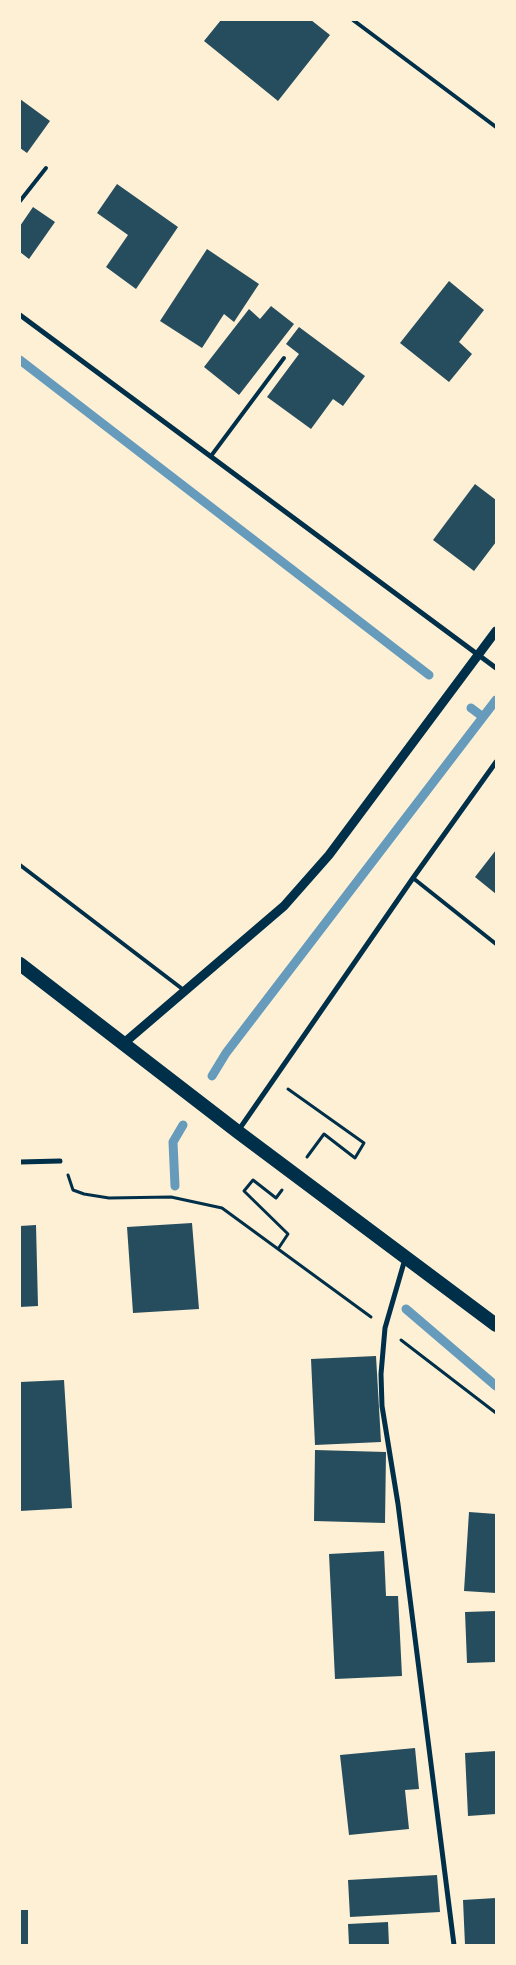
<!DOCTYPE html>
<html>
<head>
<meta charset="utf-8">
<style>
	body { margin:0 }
	#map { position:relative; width:516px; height:1965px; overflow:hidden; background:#fdf0d5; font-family:Barlow,sans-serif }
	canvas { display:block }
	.frame { position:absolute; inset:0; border:21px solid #fdf0d5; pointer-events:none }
</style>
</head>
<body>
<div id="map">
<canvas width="516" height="1965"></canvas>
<div class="frame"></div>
</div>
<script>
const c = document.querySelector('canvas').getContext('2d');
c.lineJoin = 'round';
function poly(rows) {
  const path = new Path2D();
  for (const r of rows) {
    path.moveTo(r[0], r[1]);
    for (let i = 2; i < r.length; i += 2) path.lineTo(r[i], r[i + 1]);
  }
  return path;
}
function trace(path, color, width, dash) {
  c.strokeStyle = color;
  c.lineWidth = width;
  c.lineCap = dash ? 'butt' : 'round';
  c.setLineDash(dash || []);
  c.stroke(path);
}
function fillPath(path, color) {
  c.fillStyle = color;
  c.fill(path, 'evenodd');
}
trace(poly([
	[20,360,429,675],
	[471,708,483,717],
	[212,1076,226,1053,496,700],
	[175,1186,173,1142,183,1125],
	[406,1309,496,1386]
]), '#669bbc', 9);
fillPath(poly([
	[221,20,311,20,330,35,278,101,204,41],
	[20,99,50,121,27,153,20,148],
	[117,184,178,227,136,289,106,267,128,235,97,213],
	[33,207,55,222,29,259,20,252,20,226],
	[207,249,259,284,234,322,224,314,202,348,160,321],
	[449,281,484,310,459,342,472,354,449,382,400,343],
	[271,306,294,324,239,395,204,367,249,309,260,319],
	[299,327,365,376,343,406,333,399,311,429,267,397,299,354,286,344],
	[475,484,496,500,496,542,474,571,433,540],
	[496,850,496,894,475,877],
	[192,1223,199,1309,133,1313,127,1227],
	[36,1225,38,1306,20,1307,20,1226],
	[376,1356,381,1442,315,1445,311,1359],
	[64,1380,72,1508,20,1511,20,1382],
	[315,1450,386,1452,385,1523,314,1521],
	[469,1512,496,1514,496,1593,464,1591],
	[384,1551,386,1596,398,1596,402,1676,335,1679,329,1554],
	[496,1611,496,1662,467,1663,465,1612],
	[415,1748,419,1789,405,1790,409,1829,349,1835,340,1755],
	[496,1751,496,1814,468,1816,465,1753],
	[437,1875,440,1912,350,1917,348,1880],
	[496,1898,496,1945,465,1945,463,1900],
	[20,1910,28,1910,28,1945,20,1945],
	[388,1922,389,1945,349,1945,348,1924]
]), '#264d5e');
trace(poly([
	[288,1089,364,1143,355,1158,324,1134,307,1157],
	[68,1175,73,1190,84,1194,109,1198,171,1197,222,1208,371,1317],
	[278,1249,288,1234,244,1191,253,1180,276,1198,282,1190],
	[401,1340,496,1413]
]), '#003049', 3);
trace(poly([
	[353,20,496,127],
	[20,201,46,168],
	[211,456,284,358],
	[20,865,185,991],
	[413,878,496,944]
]), '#003049', 4);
trace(poly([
	[20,315,496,668],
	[238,1131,413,878,496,762],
	[20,1162,60,1161],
	[405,1259,385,1328,381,1374,382,1406,398,1504,454,1945]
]), '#003049', 5);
trace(poly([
	[124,1043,284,906,329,855,496,631]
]), '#003049', 9);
trace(poly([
	[20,964,238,1132,496,1325]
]), '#003049', 14);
</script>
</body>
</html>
